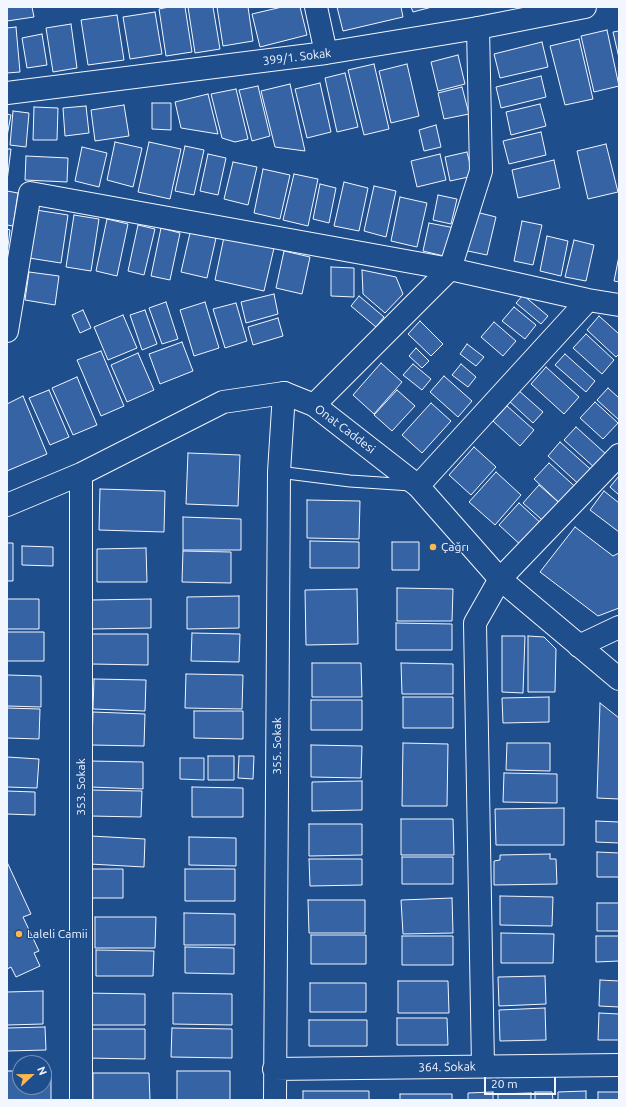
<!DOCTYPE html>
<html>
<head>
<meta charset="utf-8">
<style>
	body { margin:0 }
	#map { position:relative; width:626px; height:1107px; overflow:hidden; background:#1f4e8c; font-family:Ubuntu,sans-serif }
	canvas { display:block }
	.frame { position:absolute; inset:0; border:8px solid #f2f6ff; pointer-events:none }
	.north { position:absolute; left:12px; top:1055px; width:40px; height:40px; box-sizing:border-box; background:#1f4e8c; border:1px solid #7391ba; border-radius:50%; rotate:68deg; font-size:11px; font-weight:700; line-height:16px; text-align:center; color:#f2f6ff }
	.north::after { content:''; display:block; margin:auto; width:14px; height:18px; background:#ffb74d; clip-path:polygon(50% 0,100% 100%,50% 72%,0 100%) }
	.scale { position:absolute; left:484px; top:1077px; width:72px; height:18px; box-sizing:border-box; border:2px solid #f2f6ff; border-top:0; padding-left:5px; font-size:12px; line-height:14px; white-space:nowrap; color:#f2f6ff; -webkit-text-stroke:3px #1f4e8c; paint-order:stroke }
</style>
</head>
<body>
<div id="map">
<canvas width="626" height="1107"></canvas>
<div class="frame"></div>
<div class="north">N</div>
<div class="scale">20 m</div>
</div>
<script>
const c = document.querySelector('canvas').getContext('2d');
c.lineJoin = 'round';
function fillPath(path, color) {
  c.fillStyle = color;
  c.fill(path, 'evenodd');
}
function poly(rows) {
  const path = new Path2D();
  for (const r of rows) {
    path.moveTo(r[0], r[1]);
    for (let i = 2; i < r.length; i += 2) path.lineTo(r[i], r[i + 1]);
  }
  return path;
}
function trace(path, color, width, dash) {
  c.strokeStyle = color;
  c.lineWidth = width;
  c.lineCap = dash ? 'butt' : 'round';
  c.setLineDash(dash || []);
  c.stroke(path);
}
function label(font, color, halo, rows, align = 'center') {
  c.font = font + ' Ubuntu,sans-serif';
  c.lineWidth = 3;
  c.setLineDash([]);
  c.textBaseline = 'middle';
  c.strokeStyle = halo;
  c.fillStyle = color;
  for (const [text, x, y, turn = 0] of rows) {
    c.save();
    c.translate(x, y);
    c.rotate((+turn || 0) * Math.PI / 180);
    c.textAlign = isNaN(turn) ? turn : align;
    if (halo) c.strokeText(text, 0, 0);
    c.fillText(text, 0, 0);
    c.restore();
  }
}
const building = poly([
	[7,7,32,7,34,17,7,21,7,7],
	[169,7,185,7,192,52,166,56,159,9,169,7],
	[188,7,213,7,220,49,195,53,188,7],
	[217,7,248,7,253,41,223,46,217,7],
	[282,7,300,7,307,35,260,47,252,14,282,7],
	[337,7,401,7,403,17,343,31,337,7],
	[411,7,432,7,413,12,411,7],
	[155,12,162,54,130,59,123,17,155,12],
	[117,15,124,60,88,65,81,20,117,15],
	[71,24,77,68,53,72,46,28,71,24],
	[16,27,20,72,7,73,7,28,16,27],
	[607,30,619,86,594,92,581,36,607,30],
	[619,31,619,58,613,32,619,31],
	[42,34,47,65,27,68,22,38,42,34],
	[579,39,593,99,565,105,550,46,579,39],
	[542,42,548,67,500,78,494,54,542,42],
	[458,55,465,84,438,91,431,62,458,55],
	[374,64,389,129,364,135,348,70,374,64],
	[407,64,419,116,391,123,379,71,407,64],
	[345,73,358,127,337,132,325,78,345,73],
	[541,76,546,97,501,108,496,87,541,76],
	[320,83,331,132,307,138,295,89,320,83],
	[290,84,305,151,275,147,261,91,290,84],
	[258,86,270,136,252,141,239,90,258,86],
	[462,87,469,114,444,119,438,93,462,87],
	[236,89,248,139,235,142,222,138,211,94,236,89],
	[208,94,218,134,181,128,175,102,208,94],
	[152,103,171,103,171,130,152,129,152,103],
	[540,104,546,126,511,135,506,112,540,104],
	[124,105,129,136,95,141,91,110,124,105],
	[86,106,89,133,65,136,63,108,86,106],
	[34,107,58,108,57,140,33,140,34,107],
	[13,111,29,113,26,147,10,145,13,111],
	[7,114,11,115,7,136,7,114],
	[436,125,441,147,424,151,419,130,436,125],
	[541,132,546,155,509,164,503,141,541,132],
	[115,142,142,148,133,187,107,180,115,142],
	[149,142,181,149,170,199,138,192,149,142],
	[606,144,618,192,588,199,577,151,606,144],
	[185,146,204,150,194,195,175,191,185,146],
	[82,147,107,153,99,187,75,181,82,147],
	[7,149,11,149,7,181,7,149],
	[467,152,473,176,450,181,445,157,467,152],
	[208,154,226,158,218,195,200,191,208,154],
	[440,154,446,180,417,187,411,161,440,154],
	[26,156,68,158,67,182,25,180,26,156],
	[554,160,560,188,518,198,512,170,554,160],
	[233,162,257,167,248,205,224,199,233,162],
	[263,169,290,175,280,219,254,213,263,169],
	[294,174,318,179,308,226,283,220,294,174],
	[344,182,368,188,359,231,334,226,344,182],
	[320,184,336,188,329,223,313,219,320,184],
	[374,186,396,191,386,237,364,231,374,186],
	[7,191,18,193,13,226,7,225,7,191],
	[438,195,457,199,451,224,433,220,438,195],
	[400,197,427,203,417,247,391,241,400,197],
	[36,210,68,215,61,263,29,258,36,210],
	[472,211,496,217,487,255,463,250,472,211],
	[74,215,99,219,91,271,66,267,74,215],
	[107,219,128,224,117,276,96,271,107,219],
	[522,221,542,225,533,265,514,261,522,221],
	[429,223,455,228,448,257,423,251,429,223],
	[138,225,155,229,144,275,128,271,138,225],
	[161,228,180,233,170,280,151,276,161,228],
	[7,229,10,230,7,254,7,229],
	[190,233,216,238,207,278,181,272,190,233],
	[547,236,568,241,561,276,540,271,547,236],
	[224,237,274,248,264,291,215,280,224,237],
	[574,240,594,245,586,281,565,277,574,240],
	[284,251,310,257,302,294,276,288,284,251],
	[619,256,619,282,614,281,619,256],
	[331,267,354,268,354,297,331,296,331,267],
	[362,270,396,277,403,294,385,313,363,294,362,270],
	[29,272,59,276,55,305,25,300,29,272],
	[274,294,278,314,246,323,241,302,274,294],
	[523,295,548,316,541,324,516,303,523,295],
	[359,296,384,317,376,327,351,306,359,296],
	[166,302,178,339,162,344,149,308,166,302],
	[205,302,219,348,194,356,180,310,205,302],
	[236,303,247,341,225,348,213,309,236,303],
	[514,307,536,325,525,339,502,321,514,307],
	[83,310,91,328,80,333,72,315,83,310],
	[145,310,157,344,142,350,130,315,145,310],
	[123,315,137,348,108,360,94,327,123,315],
	[599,316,619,334,619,354,616,357,587,330,599,316],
	[278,318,283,336,253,345,248,327,278,318],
	[420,321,443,344,431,356,408,334,420,321],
	[494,322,516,341,503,356,481,337,494,322],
	[586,334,614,360,602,374,573,348,586,334],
	[182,342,193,371,160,384,149,354,182,342],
	[467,344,484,357,476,366,460,354,467,344],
	[416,348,429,361,422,368,409,356,416,348],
	[101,351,124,406,101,416,77,360,101,351],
	[138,353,154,390,127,402,111,365,138,353],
	[565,354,595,381,586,392,555,365,565,354],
	[381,363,402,382,374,414,353,395,381,363],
	[413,364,431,379,422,390,403,375,413,364],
	[461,364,476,377,468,387,452,375,461,364],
	[546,367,579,397,564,414,531,384,546,367],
	[444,376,472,401,458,417,430,392,444,376],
	[77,377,97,425,73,435,52,388,77,377],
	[608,388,619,398,619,420,597,400,608,388],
	[49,390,69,437,50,445,29,398,49,390],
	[397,390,415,406,392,431,374,415,397,390],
	[518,390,543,412,533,423,509,401,518,390],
	[23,396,47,454,7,471,7,404,23,396],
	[595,402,618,423,603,439,580,418,595,402],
	[431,403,451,421,422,453,402,435,431,403],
	[507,406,534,430,520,446,493,421,507,406],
	[576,427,607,455,595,468,564,440,576,427],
	[560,442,597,475,584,489,548,456,560,442],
	[474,447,496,467,471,495,449,475,474,447],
	[188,453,240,455,238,506,186,504,188,453],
	[549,463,581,492,566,509,534,479,549,463],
	[496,472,521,495,495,525,469,502,496,472],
	[619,476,619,495,610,487,619,476],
	[539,485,565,508,549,526,523,503,539,485],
	[100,489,165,491,164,532,99,530,100,489],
	[604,491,619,503,619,532,590,510,604,491],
	[307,500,360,501,359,539,307,538,307,500],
	[519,503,544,526,524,548,499,525,519,503],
	[183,517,241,519,241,550,183,550,183,517],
	[575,527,613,556,619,553,619,608,598,616,540,572,575,527],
	[310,541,359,542,359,568,310,568,310,541],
	[392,542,419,542,419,570,392,570,392,542],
	[7,543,13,543,13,581,7,581,7,543],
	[22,546,53,547,53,566,22,565,22,546],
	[146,548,147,582,97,582,97,549,146,548],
	[183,551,231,552,231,583,182,582,183,551],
	[397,588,453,589,452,621,397,621,397,588],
	[357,589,358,644,306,645,305,590,357,589],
	[239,596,239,628,187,629,187,597,239,596],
	[7,599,39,599,39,629,7,629,7,599],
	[151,599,151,628,92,629,92,600,151,599],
	[396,623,452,624,452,650,396,650,396,623],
	[7,632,44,632,44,661,7,661,7,632],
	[192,633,240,634,239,662,191,661,192,633],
	[91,634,148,634,148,665,91,664,91,634],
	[502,636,525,636,523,693,502,692,502,636],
	[528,636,544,637,556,649,555,692,528,692,528,636],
	[312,663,361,663,362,697,312,697,312,663],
	[401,663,453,664,453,694,402,694,401,663],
	[186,674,243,675,242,709,185,708,186,674],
	[7,675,41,676,41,707,7,706,7,675],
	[94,679,146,680,145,711,93,709,94,679],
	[403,697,453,697,453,728,403,728,403,697],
	[549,697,549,722,503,723,502,698,549,697],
	[311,700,362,700,362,730,311,730,311,700],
	[600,703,619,718,619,799,597,798,600,703],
	[7,708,40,709,39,739,7,738,7,708],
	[194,711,243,711,243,739,194,738,194,711],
	[93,712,145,714,144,746,92,745,93,712],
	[403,743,448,744,447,806,402,806,403,743],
	[507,743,550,743,550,771,506,770,507,743],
	[311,745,362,746,361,778,311,777,311,745],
	[208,756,234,756,234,780,208,780,208,756],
	[239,756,254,756,253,779,238,778,239,756],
	[7,757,39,759,37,788,7,787,7,757],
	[180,758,204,758,204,780,180,779,180,758],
	[90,761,143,762,143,789,90,787,90,761],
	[504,773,557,774,557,803,503,802,504,773],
	[362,781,362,810,312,811,312,782,362,781],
	[192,787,243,788,243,817,192,817,192,787],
	[90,790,142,791,141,817,90,816,90,790],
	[7,791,35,792,35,815,7,814,7,791],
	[564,808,564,845,496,845,495,809,564,808],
	[401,819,453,819,454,855,401,855,401,819],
	[596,821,619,822,619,843,596,842,596,821],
	[309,824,362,824,362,855,309,856,309,824],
	[91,836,145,839,144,867,90,864,91,836],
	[189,837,236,838,236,866,189,865,189,837],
	[597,852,619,853,619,877,597,877,597,852],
	[550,854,550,859,556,859,557,884,494,885,494,861,500,860,500,855,550,854],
	[402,857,453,857,453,884,402,884,402,857],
	[309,859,362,859,362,885,310,886,309,859],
	[7,862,31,914,23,917,39,951,34,953,40,966,16,977,11,967,7,969,7,862],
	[91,869,123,869,123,898,91,898,91,869],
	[185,869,235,869,235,901,185,901,185,869],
	[500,896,553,897,552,926,500,925,500,896],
	[452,898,453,933,403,934,401,900,452,898],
	[308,900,365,900,365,933,309,933,308,900],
	[597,903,619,903,619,931,597,931,597,903],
	[184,913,235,914,235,945,184,945,184,913],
	[95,917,156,917,155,948,95,948,95,917],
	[501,933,554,934,553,963,501,963,501,933],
	[311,935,366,935,366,964,311,964,311,935],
	[402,936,453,936,453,965,402,965,402,936],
	[596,936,619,936,619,961,596,962,596,936],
	[185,947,234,948,234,974,185,973,185,947],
	[96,950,154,951,153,976,96,976,96,950],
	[545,976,546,1004,499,1006,498,977,545,976],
	[600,980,619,981,619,1007,599,1006,600,980],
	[398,981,448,981,449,1013,398,1013,398,981],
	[310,983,366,983,366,1012,310,1012,310,983],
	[43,991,43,1024,7,1025,7,992,43,991],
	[84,993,145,994,145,1025,84,1025,84,993],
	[173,993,232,994,232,1025,173,1024,173,993],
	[545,1008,546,1040,500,1041,499,1010,545,1008],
	[599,1013,619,1014,619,1040,598,1040,599,1013],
	[397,1018,447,1018,448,1045,397,1045,397,1018],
	[309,1020,367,1020,367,1046,309,1046,309,1020],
	[45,1027,46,1050,7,1051,7,1028,45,1027],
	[172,1028,232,1029,232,1058,171,1057,172,1028],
	[85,1029,145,1029,145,1059,85,1058,85,1029],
	[7,1071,20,1071,20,1087,44,1087,44,1071,51,1071,51,1100,7,1100,7,1071],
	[177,1071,230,1071,230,1100,177,1100,177,1071],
	[93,1073,149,1073,150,1100,93,1100,93,1073],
	[303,1091,369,1091,369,1100,303,1100,303,1091],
	[586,1091,586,1100,558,1100,558,1092,586,1091],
	[493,1092,493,1100,468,1100,468,1093,493,1092],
	[535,1092,552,1092,553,1100,535,1100,535,1092],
	[598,1092,619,1092,619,1100,598,1100,598,1092],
	[531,1093,531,1100,498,1100,498,1094,531,1093],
	[400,1094,452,1094,452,1100,400,1100,400,1094]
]);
fillPath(building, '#3563a3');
trace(building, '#f2f6ff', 1);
const lane = poly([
	[279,472,350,481,411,485]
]);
const street = poly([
	[7,331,30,193,450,269,588,300,619,305],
	[314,405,450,269,481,171,478,28],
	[418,486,588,300],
	[579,646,619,627],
	[483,1066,475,623,500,579,619,455],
	[274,1069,619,1065],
	[275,1100,279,472,284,393]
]);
const secondary = poly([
	[316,7,326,53],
	[7,93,326,53,478,28,585,7],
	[7,505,81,474,223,402,284,393,314,405,418,486,500,579,619,679],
	[81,1100,81,474]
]);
trace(lane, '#f2f6ff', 13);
trace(street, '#f2f6ff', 24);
trace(secondary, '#f2f6ff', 24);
trace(lane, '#1f4e8c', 11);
trace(street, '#1f4e8c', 22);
trace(secondary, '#1f4e8c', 22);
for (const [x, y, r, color] of [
	[433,547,4,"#ffb74d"],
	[19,934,4,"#ffb74d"]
]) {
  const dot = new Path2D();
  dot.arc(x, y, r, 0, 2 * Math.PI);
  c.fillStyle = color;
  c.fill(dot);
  trace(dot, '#1f4e8c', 1.5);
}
label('12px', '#f2f6ff', '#1f4e8c', [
	["399/1. Sokak",297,57,-7],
	["Onat Caddesi",345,429,37],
	["355. Sokak",277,746,-90],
	["353. Sokak",81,787,-90],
	["364. Sokak",447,1067,-1]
]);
label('12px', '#f2f6ff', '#1f4e8c', [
	["Çağrı",441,547],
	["Laleli Camii",27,934]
], 'left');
</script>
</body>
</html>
